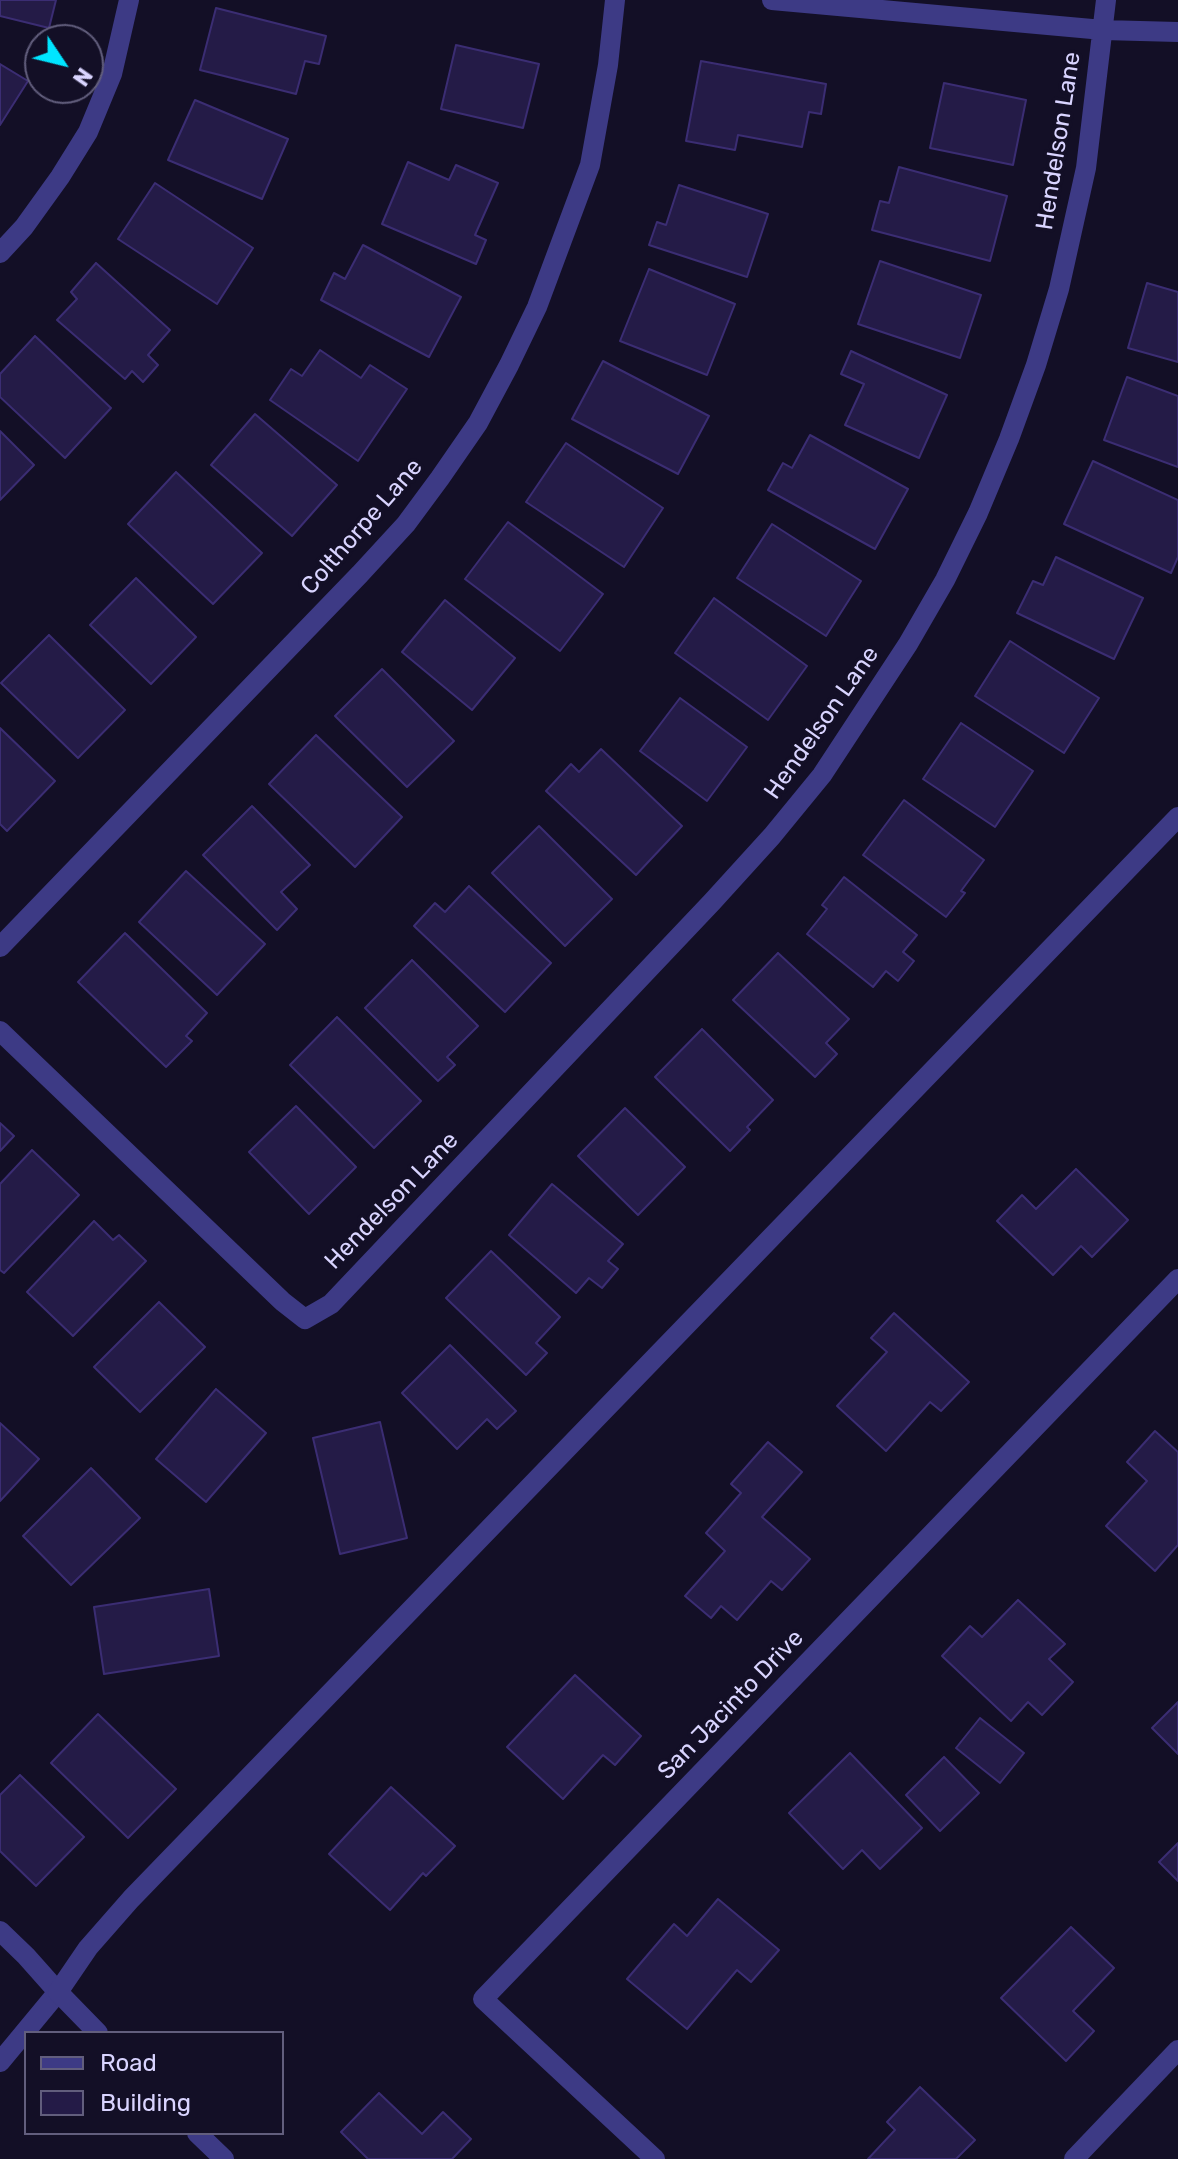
<!DOCTYPE html>
<html>
<head>
<meta charset="utf-8">
<style>
	body { margin:0 }
	#map { position:relative; width:1178px; height:2159px; overflow:hidden; background:#130f26; font-family:Rubik,sans-serif }
	canvas { display:block }
	.legend { position:absolute; left:24px; top:2031px; width:260px; height:104px; box-sizing:border-box; background:#130f26; border:2px solid #625e7d; margin:0; padding:10px 14px; list-style:none; font-size:24px; color:#d9d4ff }
	.legend li { display:flex; align-items:center; gap:16px; height:40px }
	.legend b { width:40px; border:2px solid #625e7d }
	.north { position:absolute; left:24px; top:24px; width:80px; height:80px; box-sizing:border-box; background:#130f26; border:2px solid #625e7d; border-radius:50%; rotate:125deg; font-size:22px; font-weight:700; line-height:32px; text-align:center; color:#d9d4ff }
	.north::after { content:''; display:block; margin:auto; width:28px; height:36px; background:#00e5ff; clip-path:polygon(50% 0,100% 100%,50% 72%,0 100%) }
</style>
</head>
<body>
<div id="map">
<canvas width="1178" height="2159"></canvas>
<ul class="legend">
<li><b style="height:10px;background:#3d3a85"></b>Road</li>
<li><b style="height:22px;background:#241b47"></b>Building</li>
</ul>
<div class="north">N</div>
</div>
<script>
const c = document.querySelector('canvas').getContext('2d');
c.lineJoin = 'round';
function fillPath(path, color) {
  c.fillStyle = color;
  c.fill(path, 'evenodd');
}
function poly(rows) {
  const path = new Path2D();
  for (const r of rows) {
    path.moveTo(r[0], r[1]);
    for (let i = 2; i < r.length; i += 2) path.lineTo(r[i], r[i + 1]);
  }
  return path;
}
function trace(path, color, width, dash) {
  c.strokeStyle = color;
  c.lineWidth = width;
  c.lineCap = dash ? 'butt' : 'round';
  c.setLineDash(dash || []);
  c.stroke(path);
}
function label(font, color, halo, rows, align = 'center') {
  c.font = font + ' Rubik,sans-serif';
  c.lineWidth = 7;
  c.setLineDash([]);
  c.textBaseline = 'middle';
  c.strokeStyle = halo;
  c.fillStyle = color;
  for (const [text, x, y, turn = 0] of rows) {
    c.save();
    c.translate(x, y);
    c.rotate((+turn || 0) * Math.PI / 180);
    c.textAlign = isNaN(turn) ? turn : align;
    if (halo) c.strokeText(text, 0, 0);
    c.fillText(text, 0, 0);
    c.restore();
  }
}
const building = poly([
	[0,0,56,0,49,28,0,16,0,0],
	[216,8,326,36,319,64,305,61,296,94,200,70,216,8],
	[456,45,539,64,523,128,441,109,456,45],
	[701,61,826,84,821,114,809,112,802,147,738,135,735,150,686,141,701,61],
	[0,64,28,81,0,125,0,64],
	[944,83,1026,100,1013,165,930,148,944,83],
	[195,100,288,139,262,199,168,160,195,100],
	[408,162,449,180,456,165,498,183,475,235,486,240,476,264,382,224,408,162],
	[899,167,1007,196,990,261,872,230,880,201,889,203,899,167],
	[155,183,253,248,217,304,118,239,155,183],
	[679,185,768,214,747,277,649,245,657,222,666,225,679,185],
	[363,245,461,297,429,357,321,300,334,273,345,279,363,245],
	[880,261,981,295,960,358,858,324,880,261],
	[96,263,170,330,148,355,158,365,143,382,132,371,125,379,57,320,77,299,71,292,96,263],
	[649,269,735,304,707,375,620,341,649,269],
	[1147,283,1178,292,1178,362,1128,348,1147,283],
	[35,336,111,408,65,458,0,397,0,374,35,336],
	[320,350,361,378,370,365,407,389,358,461,270,400,291,369,302,376,320,350],
	[851,351,947,395,919,458,845,425,864,384,841,374,851,351],
	[603,361,709,416,678,474,572,419,603,361],
	[1127,377,1178,396,1178,467,1104,440,1127,377],
	[255,414,337,485,292,536,211,465,255,414],
	[0,431,34,465,0,500,0,431],
	[810,435,908,489,875,549,768,490,783,463,792,468,810,435],
	[566,443,663,508,624,567,526,502,566,443],
	[1093,461,1178,500,1178,557,1171,573,1064,524,1093,461],
	[176,472,262,553,213,604,128,524,176,472],
	[508,522,603,594,560,651,465,579,508,522],
	[772,524,861,581,826,636,737,578,772,524],
	[1056,557,1143,598,1114,659,1017,613,1033,581,1043,585,1056,557],
	[136,578,196,637,151,684,90,625,136,578],
	[714,598,807,666,768,720,675,653,714,598],
	[445,600,515,658,472,710,402,652,445,600],
	[49,635,125,710,78,758,1,683,49,635],
	[1010,641,1099,698,1064,753,975,696,1010,641],
	[382,669,454,741,407,787,335,716,382,669],
	[680,698,747,747,707,801,640,751,680,698],
	[961,723,1033,771,995,827,923,779,961,723],
	[0,728,55,781,7,831,0,824,0,728],
	[316,735,402,817,355,867,269,784,316,735],
	[601,749,682,826,636,875,546,791,571,764,579,772,601,749],
	[904,800,984,860,961,891,965,893,946,917,863,855,904,800],
	[252,806,310,865,281,892,297,909,277,930,203,855,252,806],
	[539,826,612,899,565,946,492,873,539,826],
	[186,871,265,944,217,995,139,922,186,871],
	[844,877,917,935,903,952,914,961,898,981,886,971,873,987,807,934,827,909,822,905,844,877],
	[469,886,551,963,505,1012,414,926,435,903,445,912,469,886],
	[125,933,207,1013,186,1036,192,1041,166,1067,78,982,125,933],
	[778,953,849,1019,826,1043,837,1054,815,1077,733,1000,778,953],
	[412,960,478,1026,447,1057,455,1065,438,1081,365,1008,412,960],
	[337,1017,421,1101,374,1148,290,1065,337,1017],
	[702,1029,773,1100,747,1127,750,1130,730,1151,655,1077,702,1029],
	[296,1106,356,1167,309,1214,249,1152,296,1106],
	[625,1108,685,1167,638,1215,578,1156,625,1108],
	[0,1123,14,1136,0,1151,0,1123],
	[32,1150,79,1195,4,1273,0,1270,0,1184,32,1150],
	[1076,1169,1128,1220,1092,1257,1081,1246,1053,1275,997,1221,1022,1195,1036,1209,1076,1169],
	[552,1184,623,1244,608,1261,618,1269,602,1288,589,1278,576,1293,509,1235,552,1184],
	[94,1221,113,1240,119,1235,146,1261,73,1336,27,1292,94,1221],
	[491,1251,560,1317,536,1343,547,1353,526,1375,446,1298,491,1251],
	[159,1302,205,1347,140,1412,94,1367,159,1302],
	[894,1313,969,1382,941,1411,930,1402,886,1451,837,1406,887,1352,871,1338,894,1313],
	[450,1345,516,1411,497,1429,487,1419,457,1449,402,1393,450,1345],
	[216,1389,266,1433,206,1502,156,1459,216,1389],
	[380,1422,407,1538,340,1554,313,1438,380,1422],
	[0,1423,39,1459,0,1501,0,1423],
	[1155,1431,1178,1452,1178,1545,1155,1571,1106,1526,1147,1481,1127,1462,1155,1431],
	[768,1442,802,1472,762,1517,810,1559,782,1590,771,1581,737,1620,721,1606,711,1618,685,1596,725,1551,706,1533,741,1493,731,1484,768,1442],
	[91,1468,140,1518,71,1585,23,1536,91,1468],
	[209,1589,219,1656,104,1674,94,1607,209,1589],
	[1018,1600,1065,1644,1049,1659,1073,1682,1042,1715,1028,1702,1011,1721,942,1656,970,1626,982,1637,1018,1600],
	[575,1675,641,1736,615,1765,603,1755,563,1799,507,1747,575,1675],
	[1178,1702,1178,1754,1152,1728,1178,1702],
	[98,1714,176,1789,128,1838,51,1763,98,1714],
	[980,1718,1024,1753,1000,1783,956,1748,980,1718],
	[850,1753,922,1828,880,1869,862,1850,843,1869,789,1813,850,1753],
	[944,1757,979,1793,940,1831,906,1795,944,1757],
	[20,1775,84,1837,36,1886,0,1851,0,1795,20,1775],
	[391,1787,455,1846,426,1876,423,1873,390,1910,329,1854,391,1787],
	[1178,1843,1178,1881,1159,1862,1178,1843],
	[718,1899,779,1950,751,1982,737,1970,687,2029,627,1979,674,1924,687,1936,718,1899],
	[1071,1927,1114,1968,1073,2011,1094,2031,1066,2061,1001,1998,1071,1927],
	[920,2087,975,2140,956,2159,868,2159,895,2130,887,2122,920,2087],
	[379,2093,422,2134,443,2112,471,2139,452,2159,368,2159,341,2132,379,2093]
]);
fillPath(building, '#241b47');
trace(building, '#3b2d73', 2);
trace(poly([
	[772,0,1103,30,1178,32],
	[0,253,24,227,60,177,88,132,112,74,129,0],
	[0,947,360,574,406,524,440,478,478,423,509,365,537,307,590,165,608,65,615,0],
	[0,1031,282,1301,305,1319,331,1304,712,902,772,836,822,775,908,644,945,580,978,513,1009,439,1036,365,1059,289,1086,168,1106,0],
	[0,1931,26,1956,58,1992,0,2062],
	[655,2159,483,1999,1178,1279],
	[1074,2159,1178,2050]
]), '#3d3a85', 20);
trace(poly([
	[98,2033,58,1992,88,1948,131,1899,1178,817],
	[197,2133,224,2159]
]), '#3d3a85', 20);
label('24px', '#d9d4ff', '#130f26', [
	["Hendelson Lane",1059,141,-81],
	["Colthorpe Lane",362,527,-49],
	["Hendelson Lane",822,723,-55],
	["Hendelson Lane",392,1201,-46],
	["San Jacinto Drive",731,1705,-46]
]);
</script>
</body>
</html>
